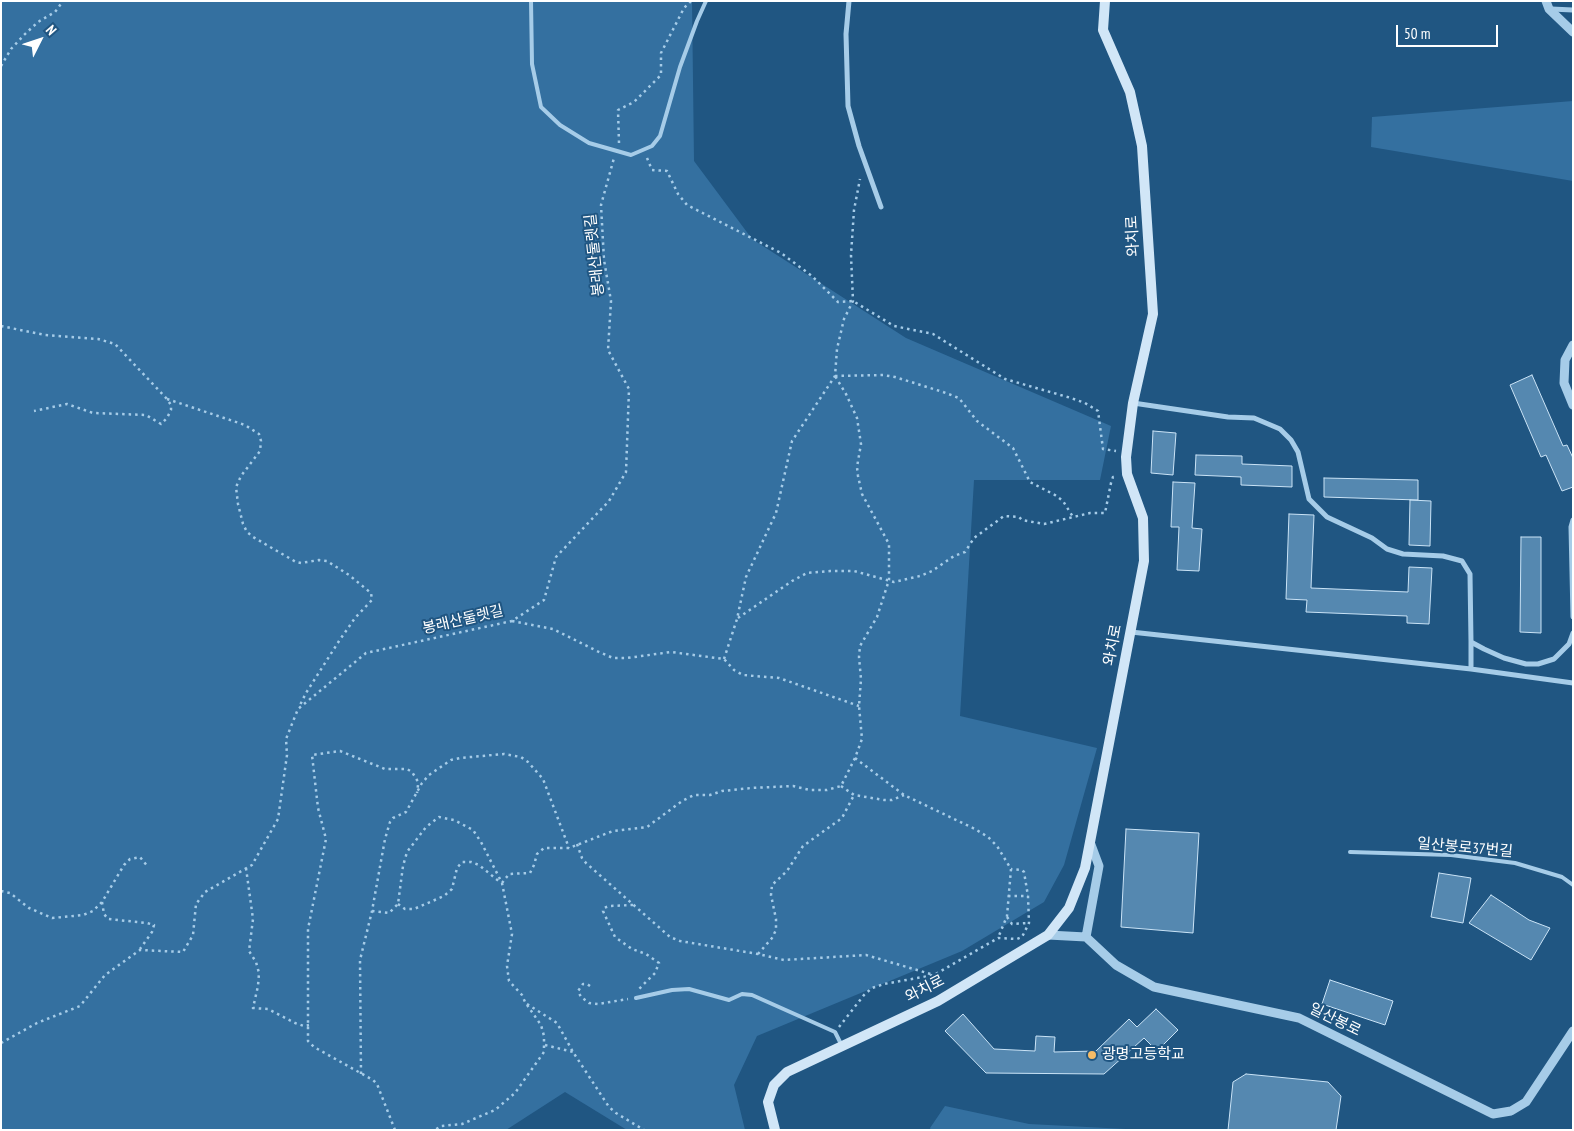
<!DOCTYPE html>
<html>
<head>
<meta charset="utf-8">
<style>
	body { margin:0 }
	#map { position:relative; width:1574px; height:1131px; overflow:hidden; background:#205682; font-family:"PT Sans Narrow",sans-serif }
	canvas { display:block }
	.frame { position:absolute; inset:0; border:2px solid #fff; pointer-events:none }
	.north { position:absolute; left:15px; top:15px; width:50px; height:50px; -webkit-text-stroke:4px #205682; paint-order:stroke; rotate:49deg; font-size:14px; font-weight:700; line-height:20px; text-align:center; color:#fff }
	.north::after { content:''; display:block; margin:auto; width:18px; height:22px; background:#fff; clip-path:polygon(50% 0,100% 100%,50% 72%,0 100%) }
	.scale { position:absolute; left:1396px; top:25px; width:102px; height:22px; box-sizing:border-box; border:2px solid #fff; border-top:0; padding-left:6px; font-size:15px; line-height:18px; white-space:nowrap; color:#fff; -webkit-text-stroke:4px #205682; paint-order:stroke }
</style>
</head>
<body>
<div id="map">
<canvas width="1574" height="1131"></canvas>
<div class="frame"></div>
<div class="north">N</div>
<div class="scale">50 m</div>
</div>
<script>
const c = document.querySelector('canvas').getContext('2d');
c.lineJoin = 'round';
function fillPath(path, color) {
  c.fillStyle = color;
  c.fill(path, 'evenodd');
}
function poly(rows) {
  const path = new Path2D();
  for (const r of rows) {
    path.moveTo(r[0], r[1]);
    for (let i = 2; i < r.length; i += 2) path.lineTo(r[i], r[i + 1]);
  }
  return path;
}
function trace(path, color, width, dash) {
  c.strokeStyle = color;
  c.lineWidth = width;
  c.lineCap = dash ? 'butt' : 'round';
  c.setLineDash(dash || []);
  c.stroke(path);
}
function label(font, color, halo, rows, align = 'center') {
  c.font = font + ' "PT Sans Narrow","Noto Sans KR",sans-serif';
  c.lineWidth = 4;
  c.setLineDash([]);
  c.textBaseline = 'middle';
  c.strokeStyle = halo;
  c.fillStyle = color;
  for (const [text, x, y, turn = 0] of rows) {
    c.save();
    c.translate(x, y);
    c.rotate((+turn || 0) * Math.PI / 180);
    c.textAlign = isNaN(turn) ? turn : align;
    if (halo) c.strokeText(text, 0, 0);
    c.fillText(text, 0, 0);
    c.restore();
  }
}
fillPath(poly([
	[1,1,692,1,694,161,752,239,906,338,1111,426,1100,480,974,480,960,716,1097,748,1064,865,1044,902,962,951,757,1036,734,1085,745,1130,627,1130,565,1092,506,1130,1,1130],
	[1573,101,1573,181,1371,147,1372,117],
	[945,1106,1029,1124,1145,1130,931,1130,930,1128]
]), '#3470a0');
const building = poly([
	[1532,375,1563,446,1567,445,1573,458,1573,487,1562,491,1546,455,1541,457,1510,385,1532,375],
	[1153,431,1176,433,1173,475,1151,473,1153,431],
	[1196,455,1242,456,1242,464,1292,466,1292,487,1241,485,1241,477,1195,475,1196,455],
	[1324,478,1418,480,1418,500,1324,497,1324,478],
	[1173,482,1195,483,1192,528,1202,529,1199,571,1177,570,1179,527,1171,527,1173,482],
	[1410,500,1431,501,1430,546,1409,545,1410,500],
	[1289,514,1314,515,1311,588,1408,592,1409,567,1432,568,1429,624,1407,623,1407,616,1306,612,1307,600,1286,599,1289,514],
	[1521,537,1541,537,1541,633,1520,632,1521,537],
	[1126,829,1199,833,1193,933,1121,927,1126,829],
	[1439,873,1471,878,1463,923,1431,917,1439,873],
	[1491,895,1529,920,1550,928,1531,960,1469,923,1491,895],
	[1330,980,1393,1001,1385,1025,1322,1004,1330,980],
	[1156,1009,1178,1030,1157,1051,1144,1038,1104,1074,986,1073,945,1031,963,1014,994,1049,1035,1051,1036,1036,1055,1037,1054,1052,1096,1051,1129,1019,1137,1027,1156,1009],
	[1246,1074,1328,1082,1341,1096,1336,1130,1228,1130,1233,1082,1246,1074]
]);
fillPath(building, '#5588b0');
trace(building, '#cae3f6', 1);
trace(poly([
	[1,66,11,49,24,35,38,22,55,12,63,1],
	[619,143,618,110,634,102,661,75,661,53,684,8,691,1],
	[647,158,652,170,667,171,678,194,687,205,781,253,812,276,838,302,853,301,894,326,933,334,1005,379,1071,398,1085,403,1098,411,1103,449,1116,451],
	[1,326,45,335,98,339,115,344,167,399,171,405,171,410,167,418,161,424,146,415,93,413,67,404,34,411],
	[835,376,883,375,895,377,943,392,959,398,977,421,1013,448,1030,482,1055,495,1063,501,1073,517],
	[167,399,245,425,259,434,261,441,260,451,241,476,236,487,238,504,243,524,247,532,253,537,296,562,301,563,319,560,327,561,349,575,371,593,372,600,355,618,339,641,306,693,299,707],
	[738,618,792,581,807,573,830,571,854,571,894,582,920,576,932,571,954,556,965,552,974,538,1004,516,1019,517,1022,520,1044,524,1090,513,1105,513,1111,483,1113,477,1116,477],
	[512,621,553,629,599,652,613,658,627,658,671,652,724,659,734,670,743,675,779,678,859,706],
	[724,659,737,619,746,577,776,513,792,441,835,376,837,349,844,319,853,301,851,255,854,210,860,179],
	[855,758,904,795,975,829,988,837,997,846,1011,869,1007,916,998,938],
	[841,786,854,795,884,800,892,800,904,795],
	[577,844,582,858,586,863,670,937,680,941,758,954,784,960,866,955,934,975],
	[246,868,253,919,249,951,256,962,259,973,258,986,253,1008,268,1009,295,1023,304,1026,309,1025],
	[502,883,509,874,530,873,534,865,537,854,544,848,569,848,613,831,647,827,682,801,694,795,710,795,722,791,751,788,793,786,810,790,827,790,841,786,855,758,862,739,859,706,861,679,859,657,860,646,877,617,889,580,889,544,862,494,858,476,857,467,861,444,857,418,846,394,835,376],
	[1,891,10,893,29,908,52,918,83,915,93,911,102,902,124,865,130,859,140,857,148,867],
	[1008,896,1028,896],
	[102,902,104,914,108,919,147,923,154,925,152,932,140,949],
	[398,904,405,909,414,909,444,896,452,889,457,868,462,862,471,862,479,865,501,883],
	[633,905,609,906,604,908,603,911,615,937,632,949,646,954,659,963,655,973,639,989],
	[372,911,389,913,398,904,403,866,407,852,426,827,439,817,454,820,473,830,481,842,502,883,512,934,507,966,509,981,522,995,525,1002,541,1025,544,1036,544,1052,515,1093,495,1110,462,1124,441,1126,435,1130],
	[1007,917,1012,924,1029,923],
	[758,954,772,938,776,930,776,919,771,895,772,885,787,871,803,846,842,818,854,795],
	[590,986,587,984,583,984,578,991,581,997,589,1003,598,1004,628,999],
	[527,1004,557,1023,573,1052,609,1107,616,1113,644,1130],
	[839,1027,864,995,872,988,884,984,934,975,998,938,1017,939,1022,937,1029,923,1028,896,1024,872,1022,870,1011,869],
	[1,1043,37,1023,80,1006,105,975,140,950,183,952,193,935,196,904,205,892,252,865,278,819,287,755,286,739,298,709,366,653,512,621,544,600,556,557,609,501,626,472,629,389,608,350,611,301,604,260,601,205,614,158],
	[545,1045,573,1052],
	[361,1074,360,960,372,911,385,839,390,822,393,818,406,812,422,783,429,775,451,760,460,758,504,754,521,757,528,762,543,779,569,848],
	[395,1130,377,1084,373,1080,314,1047,308,1041,308,929,326,839,318,808,312,755,340,751,385,769,407,769,412,772,417,780,418,785,417,793]
]), '#a6cce8', 2.5, [2.5, 4]);
trace(poly([
	[531,1,532,64,541,107,560,125,589,143,631,155,652,146,660,136,680,67,697,21,706,1],
	[1350,852,1451,855,1515,863,1562,877,1573,885],
	[636,998,672,990,689,989,729,1000,742,994,752,995,835,1032,842,1046]
]), '#a6cce8', 4);
trace(poly([
	[849,1,846,34,848,106,859,146,881,207],
	[1551,9,1573,10],
	[1133,403,1228,417,1254,418,1280,429,1291,440,1298,452,1309,499,1327,517,1372,538,1387,549,1403,554,1443,556,1462,561,1470,574,1471,642,1484,649,1504,658,1526,664,1538,664,1554,659,1569,644,1573,633],
	[1573,520,1571,527,1573,617],
	[1131,632,1471,669,1573,683],
	[1471,669,1471,642]
]), '#a6cce8', 5);
trace(poly([
	[1546,1,1549,9,1573,32],
	[1573,345,1565,360,1564,383,1573,405],
	[1048,935,1086,937,1116,965,1154,987,1299,1018,1493,1114,1511,1111,1526,1102,1573,1031],
	[1086,937,1099,866,1090,842]
]), '#a6cce8', 9);
trace(poly([
	[775,1130,768,1102,774,1085,787,1072,938,1001,1048,935,1069,908,1085,868,1144,561,1143,518,1127,474,1126,457,1133,403,1153,314,1142,146,1130,92,1103,30,1105,1]
]), '#d1e6f7', 10);
for (const [x, y, r, color] of [
	[1092,1055,5,"#f6bc67"]
]) {
  const dot = new Path2D();
  dot.arc(x, y, r, 0, 2 * Math.PI);
  c.fillStyle = color;
  c.fill(dot);
  trace(dot, '#205682', 2);
}
label('15px', '#fff', '#205682', [
	["와치로",1133,236,-93],
	["봉래산둘렛길",595,255,-96],
	["봉래산둘렛길",463,620,-13],
	["와치로",1113,645,-79],
	["일산봉로37번길",1465,848,5],
	["와치로",925,989,-27],
	["일산봉로",1335,1020,26]
]);
label('15px', '#fff', '#205682', [
	["광명고등학교",1102,1055]
], 'left');
</script>
</body>
</html>
